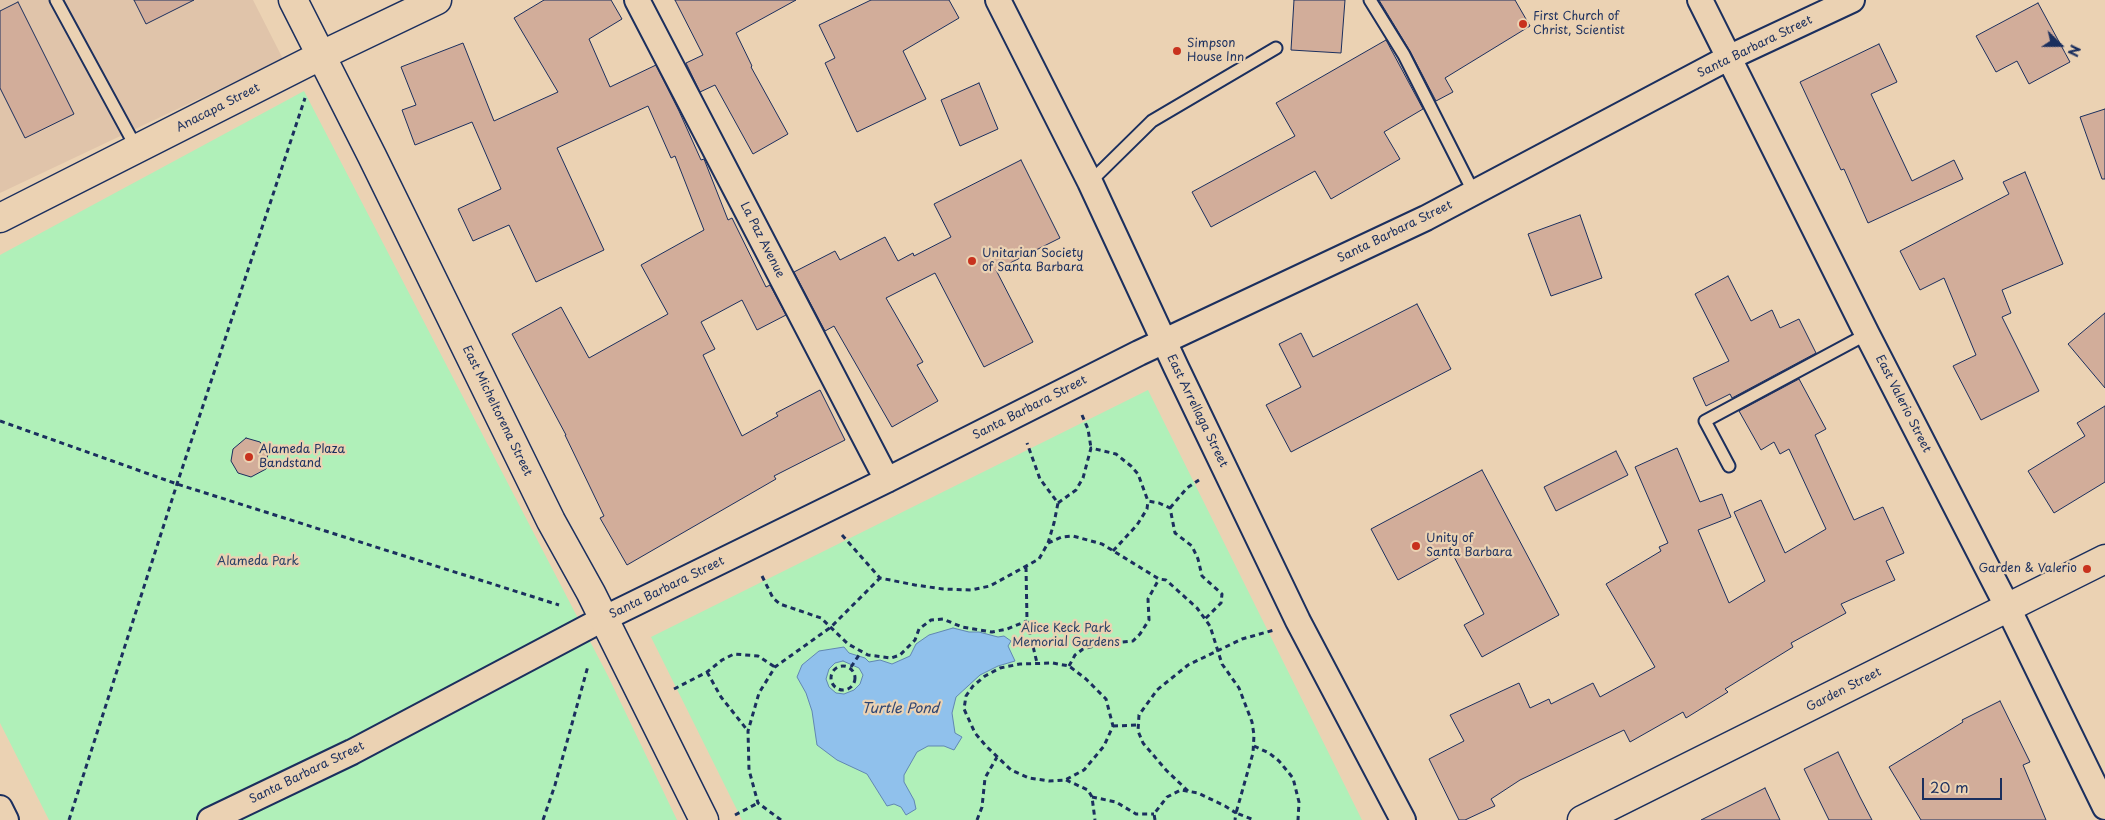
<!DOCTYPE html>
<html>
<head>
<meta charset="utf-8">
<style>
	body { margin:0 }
	#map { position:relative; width:2105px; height:820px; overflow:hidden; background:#ebd2b3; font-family:"Playpen Sans",sans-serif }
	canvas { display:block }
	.north { position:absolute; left:2035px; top:20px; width:50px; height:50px; -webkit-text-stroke:4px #ebd2b3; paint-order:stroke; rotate:112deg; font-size:14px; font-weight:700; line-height:20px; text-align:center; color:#1b2f5e }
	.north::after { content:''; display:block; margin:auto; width:18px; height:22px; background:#1b2f5e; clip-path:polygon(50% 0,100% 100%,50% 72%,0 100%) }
	.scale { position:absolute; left:1922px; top:778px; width:80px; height:22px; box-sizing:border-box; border:2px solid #1b2f5e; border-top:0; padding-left:6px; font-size:15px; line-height:18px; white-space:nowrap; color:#1b2f5e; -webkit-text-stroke:4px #ebd2b3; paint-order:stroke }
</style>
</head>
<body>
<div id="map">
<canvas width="2105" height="820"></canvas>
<div class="north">N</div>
<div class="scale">20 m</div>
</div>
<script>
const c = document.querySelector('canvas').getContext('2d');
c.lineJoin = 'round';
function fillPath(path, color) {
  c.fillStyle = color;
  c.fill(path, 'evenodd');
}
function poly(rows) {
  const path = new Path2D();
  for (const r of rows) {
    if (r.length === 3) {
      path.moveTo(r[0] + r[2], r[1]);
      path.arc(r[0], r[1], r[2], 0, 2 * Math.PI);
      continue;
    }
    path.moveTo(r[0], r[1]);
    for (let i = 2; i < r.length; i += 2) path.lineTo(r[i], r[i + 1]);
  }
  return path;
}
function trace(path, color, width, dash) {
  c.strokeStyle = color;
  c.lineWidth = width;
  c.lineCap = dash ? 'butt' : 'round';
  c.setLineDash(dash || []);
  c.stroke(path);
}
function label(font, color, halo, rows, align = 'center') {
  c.font = font + ' "Playpen Sans",sans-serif';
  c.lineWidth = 4.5;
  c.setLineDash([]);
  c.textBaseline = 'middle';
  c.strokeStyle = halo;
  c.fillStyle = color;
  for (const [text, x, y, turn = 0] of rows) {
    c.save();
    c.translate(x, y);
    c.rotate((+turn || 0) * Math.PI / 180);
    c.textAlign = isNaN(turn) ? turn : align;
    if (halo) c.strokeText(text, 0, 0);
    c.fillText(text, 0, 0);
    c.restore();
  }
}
fillPath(poly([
	[0,0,253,0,283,59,0,193]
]), '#e0c4aa');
fillPath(poly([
	[304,91,608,676,677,820,49,820,0,723,0,255],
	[1148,390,1362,820,742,820,651,637]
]), '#b0f0b9');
const water = poly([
	[953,628,969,632,979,632,998,637,1004,636,1011,641,1008,646,1015,661,998,666,980,675,956,697,952,713,955,733,962,737,954,750,944,746,928,746,917,752,904,775,904,782,914,800,916,809,906,815,901,807,894,804,887,806,867,774,837,760,817,745,812,711,806,693,797,677,802,665,819,651,844,647,849,653,865,658,869,662,880,660,892,664,910,656,916,644,929,635,953,628],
	[843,661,859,668,863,675,860,684,854,690,844,694,836,693,829,687,826,679,829,669,835,663,843,661]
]);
fillPath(water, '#90c1ec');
trace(water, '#6187b3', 1);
const building = poly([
	[134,0,194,0,146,24,134,0],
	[544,0,611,0,622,19,589,39,610,87,656,65,679,111,701,160,704,159,728,220,732,218,766,287,770,285,786,315,757,330,742,300,701,322,715,349,703,355,742,436,778,416,776,413,820,390,845,440,774,476,776,479,627,565,600,518,604,516,565,435,566,435,512,334,561,307,589,358,668,314,641,265,704,230,675,156,671,158,648,106,557,148,604,250,536,282,509,225,473,241,458,209,501,189,472,122,415,145,402,110,416,105,401,67,463,43,494,121,558,92,514,18,544,0],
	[675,0,796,0,736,33,752,66,751,67,788,134,753,154,715,85,700,92,686,63,703,55,675,0],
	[871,0,949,0,959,18,903,51,926,99,857,132,825,63,835,58,819,25,871,0],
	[1294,0,1345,0,1341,53,1291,50,1294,0],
	[1379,0,1515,0,1530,26,1445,78,1453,92,1436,101,1410,51,1379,0],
	[18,2,74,114,25,138,0,88,0,11,18,2],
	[2038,3,2070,62,2029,84,2017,61,1996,72,1976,36,2038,3],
	[1386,40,1423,109,1384,132,1400,159,1331,199,1315,171,1211,227,1192,192,1295,136,1276,103,1386,40],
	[1879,44,1897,82,1871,94,1912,181,1954,160,1963,179,1868,223,1844,169,1841,170,1800,82,1879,44],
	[979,83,998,129,960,146,941,100,979,83],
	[2105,109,2105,179,2102,179,2080,117,2105,109],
	[1021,160,1060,238,996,270,1033,342,984,367,935,273,886,298,923,362,917,365,938,401,892,427,834,326,825,331,794,272,835,251,840,260,885,237,898,261,913,253,914,256,951,237,934,204,1021,160],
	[2025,172,2063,264,2002,290,2011,313,2002,317,2039,391,1981,420,1953,366,1976,355,1944,278,1920,290,1900,251,2009,194,2003,182,2025,172],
	[1580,215,1602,278,1551,296,1528,234,1580,215],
	[1728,276,1751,321,1772,310,1780,328,1799,319,1816,353,1732,398,1730,394,1706,406,1693,378,1729,361,1695,294,1728,276],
	[1417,304,1451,369,1291,452,1266,405,1301,387,1279,344,1301,333,1313,357,1417,304],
	[2105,313,2105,388,2068,344,2105,313],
	[1799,379,1826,429,1815,435,1854,520,1883,507,1904,553,1886,561,1895,580,1841,604,1846,613,1791,643,1793,647,1725,689,1728,692,1686,718,1683,712,1630,742,1624,730,1520,780,1491,799,1495,806,1465,820,1459,820,1429,759,1464,741,1450,715,1519,683,1530,708,1549,699,1551,704,1593,683,1600,697,1655,667,1606,584,1661,551,1659,547,1668,543,1635,467,1677,448,1700,502,1722,494,1731,517,1698,530,1729,603,1765,581,1734,512,1761,500,1785,553,1826,529,1789,449,1780,454,1774,442,1761,450,1739,411,1799,379],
	[2105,406,2105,482,2054,513,2028,471,2085,436,2077,423,2105,406],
	[246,438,260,442,268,452,266,469,251,477,238,473,231,461,233,449,246,438],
	[1616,451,1628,475,1556,511,1544,487,1616,451],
	[1482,470,1559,615,1482,657,1464,625,1484,614,1451,551,1398,580,1371,529,1482,470],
	[2000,701,2030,762,2023,765,2046,820,1921,820,1889,767,1963,722,1962,720,2000,701],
	[1838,752,1860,797,1872,820,1829,820,1804,769,1838,752],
	[1765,788,1780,820,1701,820,1765,788]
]);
fillPath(building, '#d2ad9a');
trace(building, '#1b2f5e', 1);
const lane = poly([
	[56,0,137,149],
	[1370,0,1404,55,1474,193],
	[1090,182,1152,121,1276,48],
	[1729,466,1705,421,1867,334]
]);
const street = poly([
	[637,0,887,480],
	[998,0,1090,182,1176,367,1298,621,1403,820],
	[1700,0,1867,334,2008,608,2105,807],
	[0,808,6,820],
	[210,820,352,752,603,619,887,480,1139,353,1426,218,1728,58,1852,0]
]);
const secondary = poly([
	[293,0,372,156,551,521,591,593,704,820],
	[0,218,320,56,437,0],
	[1582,820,2105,559]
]);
trace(lane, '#1b2f5e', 15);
trace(street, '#1b2f5e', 28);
trace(secondary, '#1b2f5e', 31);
trace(poly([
	[1082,415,1088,429,1091,448],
	[0,421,177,484,559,605],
	[1058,503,1076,490,1083,478,1091,448,1116,454,1131,466,1138,474,1148,501,1159,503,1170,508,1175,533,1192,546,1198,559,1202,576,1222,594,1221,603,1205,619],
	[1170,508,1187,488,1199,480],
	[842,535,880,578,915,585,943,589,971,590,990,586,1039,559,1048,543,1054,523,1058,503,1040,479,1027,443],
	[1048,543,1062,537,1073,536,1102,544,1159,579,1166,580,1197,608,1210,626,1222,664,1239,688,1252,722,1254,735,1253,753,1236,813,1254,820],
	[1113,551,1137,525,1147,509,1148,501],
	[1026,567,1027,621,1037,663],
	[762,576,773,598,780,604,821,618,848,644,868,655,891,658,900,655,915,640,919,629,931,620,943,619,962,627,992,632,1007,629,1027,621],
	[1053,663,1069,666,1086,679,1106,699,1113,726,1104,746,1084,770,1065,780,1049,781,1029,778,1011,770,986,746,975,733,964,709,966,696,973,686,985,676,1000,668,1020,664,1053,663],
	[843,678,12],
	[1069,666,1075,655,1083,649,1102,644,1133,641,1140,634,1149,620,1148,599,1159,579],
	[851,667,861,652],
	[707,672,721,697,748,731],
	[674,689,707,672,722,660,734,654,758,656,775,667],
	[1113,726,1138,725],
	[1254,746,1269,753,1279,761,1293,778,1299,802,1298,820],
	[1066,780,1088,790,1092,797,1095,820],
	[1188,791,1166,770,1143,743,1138,731,1139,715,1157,690,1188,665,1242,639,1274,630],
	[1092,797,1116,802,1136,814,1154,814],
	[735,815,758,803],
	[69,820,177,484,305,98],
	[543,820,555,785,588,666],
	[781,820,758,803,749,770,748,731,759,693,775,667,831,627,880,578],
	[977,820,982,807,985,778,997,757],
	[1155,820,1154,814,1167,797,1181,790,1198,793,1225,806,1236,813,1235,820]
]), '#1b2f5e', 3, [5, 4]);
trace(lane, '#ebd2b3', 11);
trace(street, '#ebd2b3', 24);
trace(secondary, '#ebd2b3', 28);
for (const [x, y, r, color] of [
	[1523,24,5,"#c8321e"],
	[1177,51,5,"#c8321e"],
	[972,261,5,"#c8321e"],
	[249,457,5,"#c8321e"],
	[1416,546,5,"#c8321e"],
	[2087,569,5,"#c8321e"]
]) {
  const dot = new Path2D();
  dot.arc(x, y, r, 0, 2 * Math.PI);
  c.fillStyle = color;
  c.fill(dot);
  trace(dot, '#ebd2b3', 2);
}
label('12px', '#1b2f5e', '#ebd2b3', [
	["First Church of",1533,17],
	["Christ, Scientist",1533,31],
	["Simpson",1187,44],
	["House Inn",1187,58],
	["Unitarian Society",982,254],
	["of Santa Barbara",982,268],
	["Alameda Plaza",259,450],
	["Bandstand",259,464],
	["Unity of",1426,539],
	["Santa Barbara",1426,553],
	["Garden & Valerio",2077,569,"right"]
], 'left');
label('12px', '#1b2f5e', '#ebd2b3', [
	["Santa Barbara Street",1755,47,-26],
	["Anacapa Street",218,108,-27],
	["Santa Barbara Street",1395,232,-26],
	["La Paz Avenue",762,240,63],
	["East Valerio Street",1903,404,63],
	["Santa Barbara Street",1030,408,-27],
	["East Micheltorena Street",497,411,64],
	["East Arrellaga Street",1197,411,64],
	["Santa Barbara Street",667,588,-26],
	["Garden Street",1844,690,-27],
	["Santa Barbara Street",307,773,-26]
]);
label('12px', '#2a4267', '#ebd2b3', [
	["Alameda Park",258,562],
	["Alice Keck Park",1066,629],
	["Memorial Gardens",1066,643]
]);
label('italic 14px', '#2d4573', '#ebd2b3', [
	["Turtle Pond",900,709]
]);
</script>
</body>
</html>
